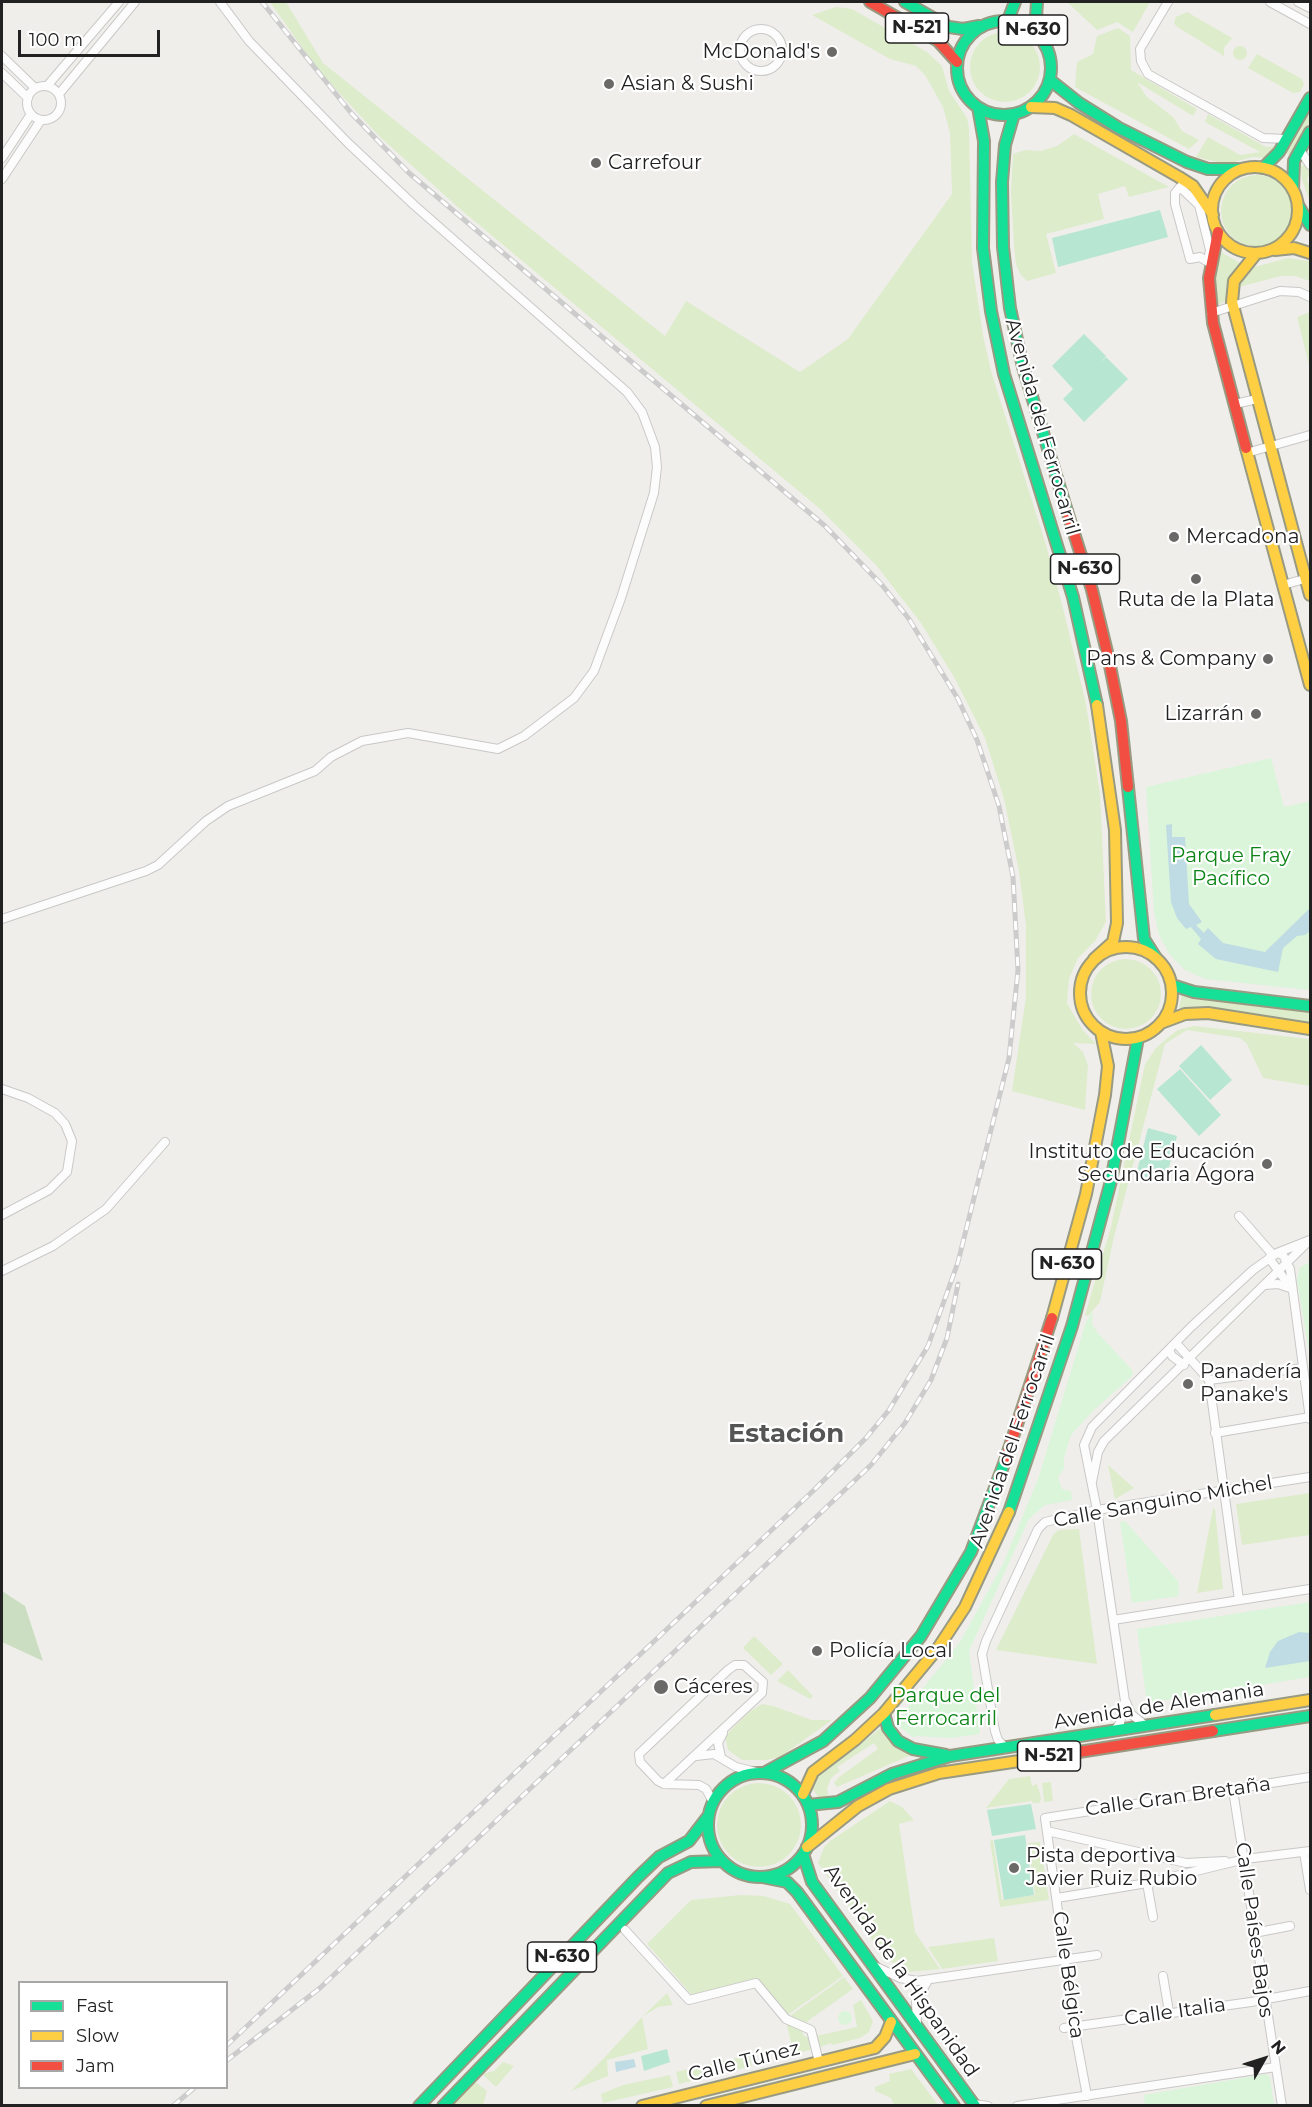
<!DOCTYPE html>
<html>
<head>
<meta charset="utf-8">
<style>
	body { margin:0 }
	#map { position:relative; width:1312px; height:2107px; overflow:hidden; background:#f0eeeb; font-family:Montserrat,sans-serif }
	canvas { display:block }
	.frame { position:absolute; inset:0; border:3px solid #222; pointer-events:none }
	.legend { position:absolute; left:18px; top:1981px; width:210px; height:108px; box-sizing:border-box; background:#fff; border:2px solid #a7a7a7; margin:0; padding:8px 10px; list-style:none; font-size:18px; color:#222 }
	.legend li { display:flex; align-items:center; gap:12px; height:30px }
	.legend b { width:30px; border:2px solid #a7a7a7 }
	.north { position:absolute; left:1234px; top:2029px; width:60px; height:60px; -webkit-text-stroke:4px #fff; paint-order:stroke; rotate:51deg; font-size:16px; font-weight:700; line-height:24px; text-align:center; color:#222 }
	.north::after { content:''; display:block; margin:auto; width:21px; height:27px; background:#222; clip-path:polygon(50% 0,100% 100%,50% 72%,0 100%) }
	.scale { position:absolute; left:18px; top:30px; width:142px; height:27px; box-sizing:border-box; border:3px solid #222; border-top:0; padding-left:8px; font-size:18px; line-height:21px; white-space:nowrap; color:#222; -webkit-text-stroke:4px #fff; paint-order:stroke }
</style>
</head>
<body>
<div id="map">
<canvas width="1312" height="2107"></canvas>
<div class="frame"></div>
<ul class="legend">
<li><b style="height:8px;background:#16e098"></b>Fast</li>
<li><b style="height:8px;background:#ffcf43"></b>Slow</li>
<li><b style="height:8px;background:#f24e42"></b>Jam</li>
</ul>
<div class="north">N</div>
<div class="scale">100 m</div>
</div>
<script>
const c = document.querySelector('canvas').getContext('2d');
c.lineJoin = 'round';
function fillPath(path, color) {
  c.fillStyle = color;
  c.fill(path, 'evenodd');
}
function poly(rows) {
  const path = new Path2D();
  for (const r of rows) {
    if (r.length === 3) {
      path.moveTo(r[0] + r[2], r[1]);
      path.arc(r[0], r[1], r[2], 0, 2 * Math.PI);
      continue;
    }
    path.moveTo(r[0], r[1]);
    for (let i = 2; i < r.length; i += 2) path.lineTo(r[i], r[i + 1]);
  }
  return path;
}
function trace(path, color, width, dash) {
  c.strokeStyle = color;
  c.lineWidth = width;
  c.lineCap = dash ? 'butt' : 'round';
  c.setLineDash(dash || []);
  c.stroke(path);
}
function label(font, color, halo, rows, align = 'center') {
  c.font = font + ' Montserrat,sans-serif';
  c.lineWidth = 4.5;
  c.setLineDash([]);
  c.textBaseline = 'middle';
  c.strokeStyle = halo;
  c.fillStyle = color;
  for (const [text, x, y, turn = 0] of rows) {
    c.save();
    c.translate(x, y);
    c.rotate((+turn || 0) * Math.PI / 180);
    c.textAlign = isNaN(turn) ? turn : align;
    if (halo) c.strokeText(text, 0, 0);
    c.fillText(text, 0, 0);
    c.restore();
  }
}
fillPath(poly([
	[270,2,286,2,323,63,665,336,686,301,800,372,848,339,952,194,950,133,943,107,925,75,916,66,890,59,812,15,836,7,852,9,927,52,942,66,949,91,967,118,969,128,972,262,983,335,991,371,1046,545,1064,612,1086,704,1100,794,1106,922,1095,941,1078,958,1069,979,1067,1003,1082,1029,1096,1044,1073,1043,1083,1052,1088,1065,1085,1110,1012,1091,1026,997,1026,926,1019,871,1004,799,985,738,954,677,921,623,876,565,819,508,460,209,379,136,318,70],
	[1067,2,1150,2,1133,32,1117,22,1097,30],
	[1187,12,1232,38,1224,48,1224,56,1176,26,1174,23,1176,17],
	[1118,28,1130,36,1131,70,1197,109,1193,116,1137,82,1146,96,1173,117,1182,131,1199,140,1189,149,1075,87,1077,62,1093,54,1097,36],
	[1005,67,35],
	[1240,53,7],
	[1257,54,1302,79,1304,84,1300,92,1293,93,1248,68],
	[1310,109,1310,122,1291,155,1285,153],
	[1208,114,1266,147,1277,146,1263,158,1253,157,1226,164,1196,157,1208,137,1240,155,1260,152,1205,122],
	[1074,134,1169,187,1129,197,1125,186,1098,194,1104,219,1046,234,1056,273,1027,281,1020,274,1016,264,1014,246,1011,192,1013,154,1025,150,1041,151,1057,146],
	[1304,164,1310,172,1307,179,1310,188,1310,202,1302,180,1301,167],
	[1257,211,36],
	[1221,252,1240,263,1232,274,1228,299,1220,304,1215,302,1212,281],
	[1288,258,1310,261,1310,281,1295,276,1281,276,1239,287,1244,275,1251,268],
	[1310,312,1310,369,1297,317],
	[1126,994,35],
	[1182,995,1310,1012,1310,1024,1179,1008],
	[1194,1026,1310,1039,1310,1086,1263,1078,1247,1044,1240,1038,1187,1030,1165,1044,1114,1237,1100,1302,1088,1316,1085,1315,1111,1227,1145,1064,1156,1048,1171,1035,1178,1030],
	[1108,1465,1134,1488,1115,1499],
	[1310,1493,1310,1535,1242,1545,1236,1504],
	[1213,1508,1215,1509,1223,1589,1197,1593],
	[1079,1529,1097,1664,996,1650,1053,1535,1058,1530],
	[754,1636,783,1664,771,1675,743,1648],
	[788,1670,813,1696,810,1699,777,1681],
	[762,1704,773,1706,812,1720,832,1720,780,1757,767,1760,742,1760,728,1750,725,1736,749,1712],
	[882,1727,892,1743,909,1753,909,1756,837,1787,834,1783,839,1777,878,1749,874,1743,837,1767,840,1771,831,1778,827,1789,829,1798,818,1797,812,1788,821,1771,848,1754],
	[1030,1776,1032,1786,1037,1784,1041,1798,1040,1803,1033,1803,1032,1801,986,1808,1009,1779],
	[1051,1782,1053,1801,1044,1802,1042,1783],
	[759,1825,42],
	[890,1801,902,1807,914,1820,899,1824,915,1932,940,1969,909,1972,885,1958,818,1863,824,1847,830,1841],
	[993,1840,1002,1900,1035,1895,1028,1843,1040,1842,1049,1900,1000,1907,990,1841],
	[741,1895,764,1896,790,1904,843,1976,786,2016,756,1980,692,1995,647,1944,691,1900],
	[994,1938,998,1961,942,1969,928,1947],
	[844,1977,853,1989,809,2020,805,2024,787,2018],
	[667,1993,673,2005,658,2007,642,2017,648,2049,607,2060,608,2076,571,2091,605,2057,642,2017],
	[861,2000,873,2021,869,2032,860,2038,832,2045,831,2043,818,2048,816,2036,857,2027,853,2005],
	[786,2022,801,2029,804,2036,811,2038,814,2049,794,2054],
	[749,2055,752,2066,679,2084,676,2072],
	[503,2062,514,2066,496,2087,482,2074,494,2071],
	[911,2069,938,2105,894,2105,891,2098,875,2091,875,2087,890,2081,889,2074],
	[670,2075,673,2087,603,2103,601,2094,623,2085],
	[474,2081,487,2091,483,2105,450,2106]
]), '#ddeccb');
fillPath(poly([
	[2,1591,25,1606,43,1661,2,1642]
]), '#cbdec1');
fillPath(poly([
	[1271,758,1284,807,1310,801,1310,990,1205,979,1185,970,1170,955,1159,935,1154,911,1146,787],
	[1310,1262,1310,1358,1297,1280,1300,1267],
	[1093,1311,1092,1324,1097,1332,1133,1371,1132,1376,1093,1411,1071,1435,1064,1458,1064,1469,1058,1477,1062,1489,1071,1491,1072,1500,1045,1505,1029,1519,969,1651,980,1734,951,1738,916,1736,914,1738,900,1727,899,1718,960,1642,1003,1564,1038,1479,1086,1322],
	[1125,1521,1178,1581,1179,1596,1132,1603,1120,1522],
	[1310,1602,1310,1677,1147,1703,1137,1629],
	[845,2018,7],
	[1266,2074,1270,2077,1274,2105,1145,2105,1144,2095]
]), '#daf5da');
fillPath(poly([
	[1160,210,1168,237,1058,267,1052,238],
	[1084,334,1106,356,1100,363,1106,357,1128,379,1084,422,1063,399,1073,389,1052,366],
	[1201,1045,1232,1080,1210,1100,1179,1066],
	[1180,1069,1221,1115,1199,1136,1157,1089],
	[1148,1128,1177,1136,1165,1183,1136,1175],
	[1031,1804,1036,1829,992,1836,987,1810],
	[1025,1835,1034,1895,1004,1900,994,1840],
	[667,2049,670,2062,644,2071,641,2056]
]), '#b7e6d2');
fillPath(poly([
	[1172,824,1172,837,1185,837,1189,904,1202,922,1196,925,1204,933,1208,928,1223,943,1265,952,1310,908,1310,931,1305,935,1297,936,1283,948,1278,972,1216,959,1198,944,1201,939,1191,927,1186,929,1177,918,1171,902,1166,825],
	[1299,1632,1310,1633,1310,1661,1265,1668,1270,1652,1278,1641],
	[634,2059,636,2067,616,2072,615,2062]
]), '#bfdbe3');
const street = poly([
	[1168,2,1140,49,1141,61,1148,74,1263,138,1286,139],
	[1270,2,1310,24],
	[1298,2,1310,8],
	[761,50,21],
	[2,56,35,88],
	[2,73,28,98],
	[44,103,17],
	[47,86,119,2],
	[59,94,135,2],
	[1300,150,1310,165],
	[2,158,31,114],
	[2,179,41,120],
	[1180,187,1199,205,1210,250,1208,262,1200,257,1190,259,1175,204,1175,193,1180,187],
	[1211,313,1280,291,1299,292,1310,297],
	[1235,404,1257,399],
	[1250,452,1310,435],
	[1283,585,1308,578],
	[2,919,146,871,158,865,206,821,228,806,315,771,331,757,362,741,408,733,498,749,524,736,574,698,594,671,621,598,654,493,657,467,655,447,642,412,627,392,414,205,348,143,249,41,220,2],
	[2,1089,28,1098,55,1113,65,1124,72,1141,67,1172,49,1190,2,1215],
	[1239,1216,1273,1255],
	[1277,1253,1283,1255,1290,1269,1310,1419],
	[1269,1258,1291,1288],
	[2,1271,53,1246,106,1209,165,1142],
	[1265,1285,1278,1284,1290,1288],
	[1176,1343,1209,1380,1239,1600],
	[1169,1350,1172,1356,1184,1365],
	[1209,1380,1303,1368],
	[1215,1433,1310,1417],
	[1092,1482,1098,1452,1104,1441,1307,1243],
	[1113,1620,1310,1589],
	[1126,1702,1131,1714,1146,1726],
	[1115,1730,1120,1723,1125,1701,1097,1510,1084,1445,1092,1427,1191,1327,1253,1270,1277,1253,1310,1240],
	[1006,1748,998,1740,995,1731,982,1654,986,1641,1038,1529,1045,1522,1097,1510,1310,1477],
	[696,1756,714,1754,736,1767,756,1772],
	[721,1757,718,1743,723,1733],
	[664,1784,762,1693,763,1682,744,1665,735,1665,728,1670,639,1754,640,1762,658,1781,664,1784,699,1785,706,1789,713,1802],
	[1233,1790,1282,2106],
	[1047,1831,1186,1863,1225,1861],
	[1304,1852,1310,1890],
	[1147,1883,1153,1917],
	[1057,1898,1147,1883,1245,1859,1310,1851],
	[625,1930,689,2000,756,1983,786,2019,811,2030,819,2062],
	[1254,1933,1290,1926],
	[877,1967,900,1978,917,1981,1097,1955],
	[1163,1976,1169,2012],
	[917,2024,916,2002,928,1980],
	[1064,2028,1251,2002,1310,1991],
	[1087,2096,1074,2026,1045,1818,1310,1777],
	[974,2104,988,2106],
	[1017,2106,1276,2067]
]);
const fast = poly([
	[905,2,949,27,963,29,979,26],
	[1008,20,1015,2],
	[1004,68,47],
	[1035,32,1037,2],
	[1050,80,1079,103,1119,128,1187,162,1208,169,1238,169],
	[978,107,984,141,983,248,991,311,1004,374,1073,597,1097,705],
	[1014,114,1005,145,1002,182,1003,247,1010,308,1023,367,1067,511],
	[1263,168,1279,152,1310,98],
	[1293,189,1294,161,1310,132],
	[1298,205,1310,225],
	[1128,787,1144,939,1156,958],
	[1172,985,1194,992,1310,1006],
	[1009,1512,1072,1326,1111,1181,1138,1038],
	[884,1713,888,1728,898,1741,913,1749,946,1755],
	[1213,1731,1310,1716],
	[766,1772,823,1741,870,1698,921,1636,971,1552,1005,1461],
	[760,1825,52],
	[808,1805,838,1802,892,1774,950,1756,1215,1715],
	[803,1854,812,1882,975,2106],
	[762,1877,787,1882,797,1892,954,2106],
	[419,2106,638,1877,659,1857,689,1841,709,1815],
	[443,2106,668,1873,691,1862,722,1861]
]);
const slow = poly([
	[1031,107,1055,108,1071,115,1179,177,1193,186,1213,215],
	[1255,210,43],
	[1275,250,1294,248,1310,253],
	[1255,255,1234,281,1232,302,1310,595],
	[1246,448,1310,685],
	[1126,993,46],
	[1094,959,1113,942,1117,923,1115,830,1097,705],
	[1161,1023,1185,1014,1208,1013,1310,1029],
	[1052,1318,1086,1194,1105,1095,1108,1066,1101,1032],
	[1215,1715,1310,1700],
	[803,1794,813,1772,855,1740,884,1713,938,1648,965,1607,1009,1512],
	[807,1847,858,1806,889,1789,939,1773,1066,1754],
	[642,2106,875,2048,885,2037,891,2022],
	[706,2106,915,2054]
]);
const jam = poly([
	[870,2,938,41,957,62],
	[1218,232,1209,278,1213,323,1246,448],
	[1067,511,1092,590,1108,656,1121,721,1128,787],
	[1005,1461,1052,1318],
	[1066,1754,1213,1731]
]);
trace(street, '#c9c8c7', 10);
trace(fast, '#999a82', 14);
trace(slow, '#999a82', 14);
trace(jam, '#999a82', 14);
trace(street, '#fdfcfc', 8);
trace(fast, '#16e098', 10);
trace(slow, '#ffcf43', 10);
trace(jam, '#f24e42', 10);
const rail = poly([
	[226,2046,814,1490,866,1438,889,1410,928,1346,958,1262,1009,1058,1018,970,1013,877,999,806,977,740,958,699,909,619,882,585,825,526,409,173,352,114,262,2],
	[226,2061,320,1988,871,1465,905,1423,931,1380,947,1338,958,1284],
	[173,2106,194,2088]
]);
trace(rail, '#ccc', 5);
trace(rail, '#fff', 3, [9]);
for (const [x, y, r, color] of [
	[832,52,6,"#6a6968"],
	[609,84,6,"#6a6968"],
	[596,163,6,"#6a6968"],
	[1174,537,6,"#6a6968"],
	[1196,579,6,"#6a6968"],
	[1268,659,6,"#6a6968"],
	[1256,714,6,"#6a6968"],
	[1267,1164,6,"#6a6968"],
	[1188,1384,6,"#6a6968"],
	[817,1651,6,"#6a6968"],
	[661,1687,8,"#6a6968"],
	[1014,1868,6,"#6a6968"]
]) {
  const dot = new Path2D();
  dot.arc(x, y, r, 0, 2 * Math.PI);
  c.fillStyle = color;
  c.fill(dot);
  trace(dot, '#fff', 2);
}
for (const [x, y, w] of [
	[917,28,63],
	[1033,30,69],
	[1085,569,69],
	[1067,1264,69],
	[1049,1756,63],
	[562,1957,69]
]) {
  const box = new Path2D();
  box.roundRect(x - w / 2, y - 15, w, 30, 4.5);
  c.fillStyle = '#fff';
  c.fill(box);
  trace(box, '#222', 1.5);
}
label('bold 18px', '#222', null, [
	["N-521",917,28],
	["N-630",1033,30],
	["N-630",1085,569],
	["N-630",1067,1264],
	["N-521",1049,1756],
	["N-630",562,1957]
]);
label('20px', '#222', '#fff', [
	["McDonald's",820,52,"right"],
	["Asian & Sushi",621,84],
	["Carrefour",608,163],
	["Mercadona",1186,537],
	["Ruta de la Plata",1196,600,"center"],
	["Pans & Company",1256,659,"right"],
	["Lizarrán",1244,714,"right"],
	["Instituto de Educación",1255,1152,"right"],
	["Secundaria Ágora",1255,1175,"right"],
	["Panadería",1200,1372],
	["Panake's",1200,1395],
	["Policía Local",829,1651],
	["Cáceres",674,1687],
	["Pista deportiva",1026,1856],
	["Javier Ruiz Rubio",1026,1879]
], 'left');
label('20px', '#222', '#fff', [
	["Avenida del Ferrocarril",1042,427,74],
	["Avenida del Ferrocarril",1013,1441,-71],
	["Calle Sanguino Michel",1163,1502,-10],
	["Avenida de Alemania",1159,1706,-9],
	["Calle Gran Bretaña",1178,1797,-8],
	["Calle Países Bajos",1254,1930,82],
	["Avenida de la Hispanidad",901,1971,55],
	["Calle Bélgica",1068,1975,82],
	["Calle Italia",1175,2012,-8],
	["Calle Túnez",744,2062,-14]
]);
label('20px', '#0c8416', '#fff', [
	["Parque Fray",1231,856],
	["Pacífico",1231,879],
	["Parque del",946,1696],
	["Ferrocarril",946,1719]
]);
label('bold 26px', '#555', '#fff', [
	["Estación",786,1434]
]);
</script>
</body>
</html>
